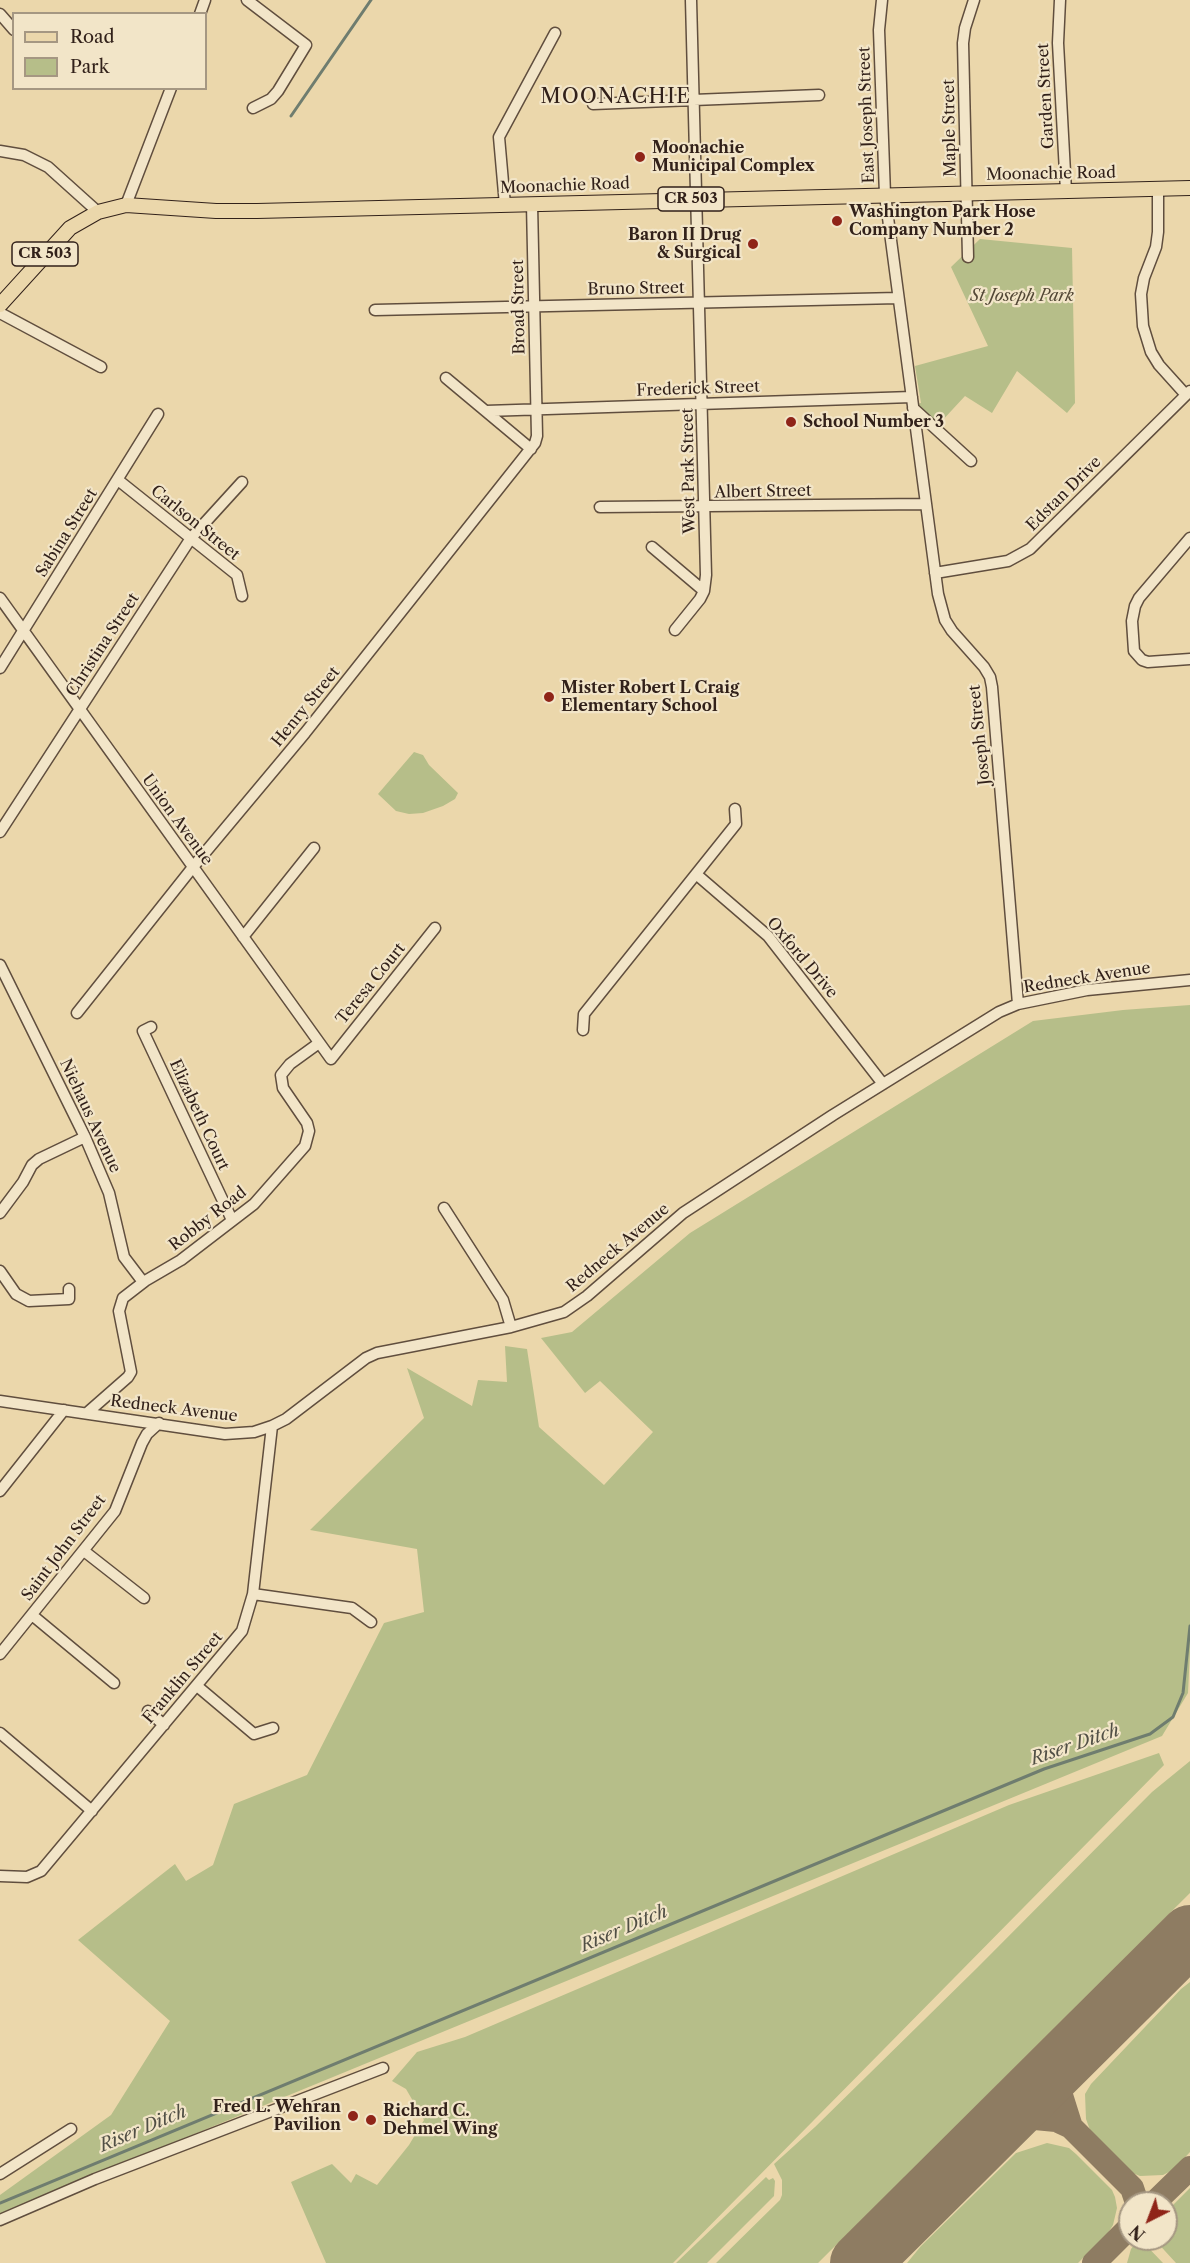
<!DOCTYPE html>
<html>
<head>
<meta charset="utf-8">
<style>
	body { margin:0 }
	#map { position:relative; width:1190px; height:2263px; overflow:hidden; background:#ebd7ab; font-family:"Libre Caslon Text",serif }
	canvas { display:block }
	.legend { position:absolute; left:12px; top:12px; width:195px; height:78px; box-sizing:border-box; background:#f2e5c8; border:2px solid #a59782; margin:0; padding:8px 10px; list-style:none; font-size:18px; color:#32211a }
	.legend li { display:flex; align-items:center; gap:12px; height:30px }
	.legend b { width:30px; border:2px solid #a59782 }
	.north { position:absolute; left:1118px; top:2191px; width:60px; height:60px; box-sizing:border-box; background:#f2e5c8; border:2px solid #a59782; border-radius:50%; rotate:222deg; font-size:16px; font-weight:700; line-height:24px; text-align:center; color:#32211a }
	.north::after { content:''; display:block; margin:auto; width:21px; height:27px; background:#8f2418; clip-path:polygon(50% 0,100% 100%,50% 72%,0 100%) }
</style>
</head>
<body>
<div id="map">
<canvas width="1190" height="2263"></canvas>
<ul class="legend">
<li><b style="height:8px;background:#ebd7ab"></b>Road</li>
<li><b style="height:16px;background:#b6be89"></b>Park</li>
</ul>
<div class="north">N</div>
</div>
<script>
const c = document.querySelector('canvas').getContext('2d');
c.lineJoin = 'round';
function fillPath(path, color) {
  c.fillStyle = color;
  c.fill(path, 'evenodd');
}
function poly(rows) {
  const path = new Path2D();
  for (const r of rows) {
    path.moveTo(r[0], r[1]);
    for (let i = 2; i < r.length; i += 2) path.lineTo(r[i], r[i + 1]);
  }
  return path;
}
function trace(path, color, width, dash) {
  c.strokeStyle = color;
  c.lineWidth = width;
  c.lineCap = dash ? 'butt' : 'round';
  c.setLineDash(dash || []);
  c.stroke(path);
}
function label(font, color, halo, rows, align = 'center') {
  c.font = font + ' "Libre Caslon Text",serif';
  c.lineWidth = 4.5;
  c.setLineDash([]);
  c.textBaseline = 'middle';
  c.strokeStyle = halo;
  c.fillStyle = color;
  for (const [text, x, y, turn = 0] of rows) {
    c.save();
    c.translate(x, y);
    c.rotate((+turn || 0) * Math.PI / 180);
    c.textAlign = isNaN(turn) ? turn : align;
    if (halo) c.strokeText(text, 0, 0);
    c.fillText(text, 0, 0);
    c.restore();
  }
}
fillPath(poly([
	[980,239,1072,248,1075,403,1067,413,1017,371,992,413,965,396,940,423,913,405,921,403,915,366,988,346,951,267],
	[414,752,423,755,429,765,458,793,455,799,443,806,423,813,409,814,396,811,378,794],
	[1190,1005,1190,1651,1188,1693,1162,1736,0,2214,0,2195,111,2115,170,2021,78,1940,175,1864,186,1881,213,1865,234,1804,307,1775,384,1623,424,1612,417,1549,310,1530,424,1418,407,1368,472,1406,478,1380,507,1382,505,1346,527,1349,539,1427,604,1485,653,1432,600,1381,585,1393,541,1338,572,1332,690,1233,1033,1021,1123,1010],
	[1159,1753,1164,1765,673,2263,326,2263,291,2182,332,2164,351,2183,356,2174,377,2185,409,2145,424,2120,406,2089,392,2081,417,2052,465,2037,1009,1805],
	[1190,1761,1190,1893,818,2263,716,2263,780,2200,782,2195,782,2180,774,2164,815,2127,977,1968,1152,1792],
	[1190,1982,1190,2152,1173,2170,1163,2175,1140,2176,1130,2172,1111,2156,1090,2130,1086,2119,1085,2094,1091,2084,1181,1989],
	[1047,2143,1069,2148,1076,2154,1112,2190,1115,2197,1117,2208,1113,2225,1108,2233,1078,2263,907,2263,921,2246,1016,2153],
	[766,2177,769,2180,773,2178,775,2181,774,2196,707,2263,676,2263],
	[1190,2188,1190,2263,1176,2263,1154,2239,1166,2239,1166,2212],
	[1139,2239,1140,2239,1163,2263,1127,2263,1131,2249]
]), '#b6be89');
trace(poly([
	[291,116,371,0],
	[0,2203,1044,1769,1150,1734,1173,1717,1183,1693,1190,1626]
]), '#6f7d6f', 3);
trace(poly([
	[1071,2127,1060,2092,1063,2070,1071,2053],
	[994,2129,1014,2121,1035,2118,1056,2120,1071,2127,1132,2188,1137,2203],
	[1154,2203,1190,2168],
	[871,2263,884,2239],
	[1094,2263,1130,2227]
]), '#8e7c62', 24);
trace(poly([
	[860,2263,1190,1935]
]), '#8e7c62', 60);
const minor = poly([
	[247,0,306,45,278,91,271,99,253,108],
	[882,0,879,30,885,195,938,594,945,620,952,631,984,667,990,677,992,687,1018,1004],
	[1060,0,1058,43,1066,191],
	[0,14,14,30],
	[200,14,205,0],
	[593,104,819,95],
	[0,151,24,155,48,167,98,212],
	[1158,189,1158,232,1156,247,1144,278,1141,294,1143,326,1151,352,1159,365,1186,395],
	[126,205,171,88],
	[505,205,499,137,555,33],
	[968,257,963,43,965,28,974,0],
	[375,310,898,298],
	[0,313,101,367],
	[446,378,531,449],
	[913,408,971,461],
	[486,411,912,397],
	[118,480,237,575,242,596],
	[600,507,926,504],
	[1190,538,1139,598,1135,606,1132,621,1134,651,1142,660,1148,662,1190,659],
	[652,547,704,591],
	[935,573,1008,561,1030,549,1190,391],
	[0,598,331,1059,435,928],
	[675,630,700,599,704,591,706,575,691,0],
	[0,668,158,414],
	[0,832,191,538,242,482],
	[696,874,768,936,883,1084],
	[243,937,314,848],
	[0,965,85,1137,109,1193,124,1257,143,1282],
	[77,1013,193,867,305,733,535,443,537,436,532,204],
	[151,1027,143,1031,232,1220],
	[583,1030,584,1014,736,824,735,809],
	[444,1208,503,1300,511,1327],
	[0,1213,23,1182,32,1165,39,1159,85,1137],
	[0,1271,16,1294,29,1301,69,1299,69,1289],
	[0,1401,225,1434,254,1432,272,1426,286,1419,366,1358,377,1353,511,1327,564,1312,587,1296,683,1213,833,1115,999,1012,1018,1004,1087,990,1190,980],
	[87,1413,128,1377,131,1372,119,1311,123,1298,145,1281,181,1260,254,1204,305,1146,309,1131,307,1123,283,1088,281,1075,290,1064,319,1043],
	[0,1491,64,1410],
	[84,1551,144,1598],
	[253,1594,352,1608,371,1622],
	[32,1615,114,1683],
	[0,1654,115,1511,142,1443,147,1434,159,1423],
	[197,1686,254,1734,273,1728],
	[148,1711,164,1725],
	[0,1733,92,1811],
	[0,1876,27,1877,41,1871,242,1631,253,1594,272,1426],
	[0,2174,71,2129],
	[0,2220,95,2179,383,2068]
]);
const major = poly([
	[0,305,70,228,98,212,126,205,216,211,257,211,1190,188]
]);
trace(minor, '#604e3e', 13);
trace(major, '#32211a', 16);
trace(minor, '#f2e5c8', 10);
trace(major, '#ebd7ab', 14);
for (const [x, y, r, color] of [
	[640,157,6,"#8f2418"],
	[837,221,6,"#8f2418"],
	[753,244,6,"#8f2418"],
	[791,422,6,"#8f2418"],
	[549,697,6,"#8f2418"],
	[353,2116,6,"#8f2418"],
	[371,2120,6,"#8f2418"]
]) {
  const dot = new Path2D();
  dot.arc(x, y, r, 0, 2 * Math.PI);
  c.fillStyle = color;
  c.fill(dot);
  trace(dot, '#f2e5c8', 2);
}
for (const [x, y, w] of [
	[691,199,66],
	[45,254,66]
]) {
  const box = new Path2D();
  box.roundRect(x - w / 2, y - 12, w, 24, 4.5);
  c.fillStyle = '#f2e5c8';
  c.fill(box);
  trace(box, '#32211a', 1.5);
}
label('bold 15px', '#32211a', null, [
	["CR 503",691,199],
	["CR 503",45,254]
]);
label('16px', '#32211a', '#f2e5c8', [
	["Garden Street",1046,96,-93],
	["East Joseph Street",867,115,-92],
	["Maple Street",950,128,-91],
	["Moonachie Road",1051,174,-1],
	["Moonachie Road",565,186,-2],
	["Bruno Street",636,289,-1],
	["Broad Street",519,307,-91],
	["Frederick Street",698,389,-2],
	["West Park Street",689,471,-91],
	["Albert Street",763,492,-1],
	["Edstan Drive",1064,494,-45],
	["Carlson Street",195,523,39],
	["Sabina Street",67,533,-58],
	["Christina Street",103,645,-57],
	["Henry Street",306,707,-51],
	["Joseph Street",980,735,-96],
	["Union Avenue",177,820,54],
	["Oxford Drive",802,958,50],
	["Redneck Avenue",1087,978,-9],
	["Teresa Court",371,984,-51],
	["Elizabeth Court",199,1115,65],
	["Niehaus Avenue",90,1116,65],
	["Robby Road",208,1219,-38],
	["Redneck Avenue",618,1248,-40],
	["Redneck Avenue",174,1409,7],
	["Saint John Street",64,1548,-53],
	["Franklin Street",183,1678,-50]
]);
label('bold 16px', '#32211a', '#f2e5c8', [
	["Moonachie",652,148],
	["Municipal Complex",652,166],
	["Washington Park Hose",849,212],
	["Company Number 2",849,230],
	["Baron II Drug",741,235,"right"],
	["& Surgical",741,253,"right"],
	["School Number 3",803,422],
	["Mister Robert L Craig",561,688],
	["Elementary School",561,706],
	["Fred L. Wehran",341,2107,"right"],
	["Pavilion",341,2125,"right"],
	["Richard C.",383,2111],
	["Dehmel Wing",383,2129]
], 'left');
label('italic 16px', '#534836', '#f2e5c8', [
	["St Joseph Park",1022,296]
]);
label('italic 18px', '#514f45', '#f2e5c8', [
	["Riser Ditch",1075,1745,-19],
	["Riser Ditch",624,1929,-23],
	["Riser Ditch",143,2129,-23]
]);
c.letterSpacing = '1.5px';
label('20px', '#32211a', '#f2e5c8', [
	["MOONACHIE",616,97]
]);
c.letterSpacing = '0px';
</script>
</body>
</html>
